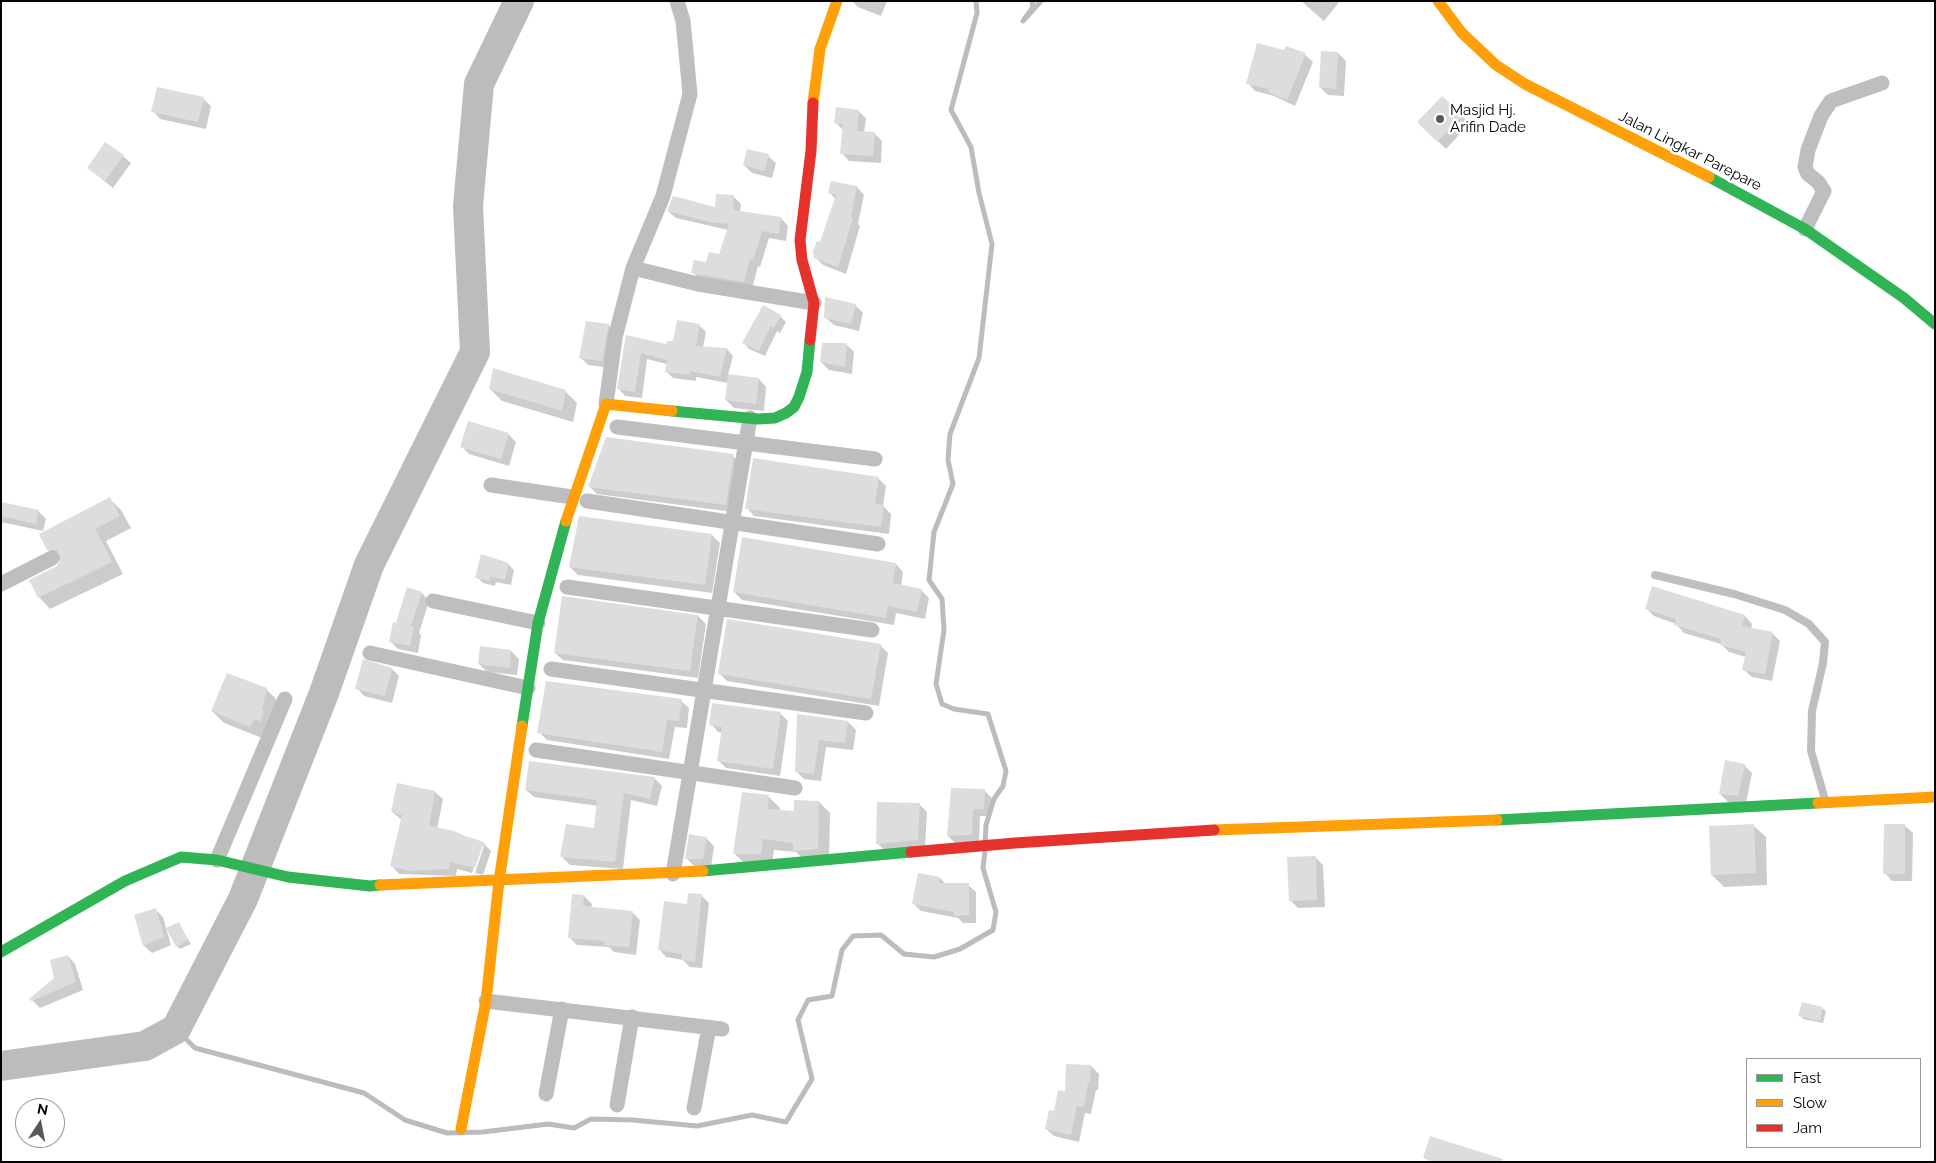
<!DOCTYPE html>
<html>
<head>
<meta charset="utf-8">
<style>
	body { margin:0 }
	#map { position:relative; width:1936px; height:1163px; overflow:hidden; background:#fff; font-family:Raleway,sans-serif }
	canvas { display:block }
	.frame { position:absolute; inset:0; border:2px solid #000; pointer-events:none }
	.legend { position:absolute; left:1746px; top:1058px; width:175px; height:90px; box-sizing:border-box; background:#fff; border:1px solid #999; margin:0; padding:6px 9px; list-style:none; font-size:15px; color:#000 }
	.legend li { display:flex; align-items:center; gap:10px; height:25px }
	.legend b { width:25px; border:1px solid #999 }
	.north { position:absolute; left:15px; top:1098px; width:50px; height:50px; box-sizing:border-box; background:#fff; border:1px solid #999; border-radius:50%; rotate:11deg; font-size:14px; font-weight:700; line-height:20px; text-align:center; color:#000 }
	.north::after { content:''; display:block; margin:auto; width:18px; height:22px; background:#595959; clip-path:polygon(50% 0,100% 100%,50% 72%,0 100%) }
</style>
</head>
<body>
<div id="map">
<canvas width="1936" height="1163"></canvas>
<div class="frame"></div>
<ul class="legend">
<li><b style="height:6px;background:#30b455"></b>Fast</li>
<li><b style="height:6px;background:#ff9f0a"></b>Slow</li>
<li><b style="height:6px;background:#e5322d"></b>Jam</li>
</ul>
<div class="north">N</div>
</div>
<script>
const c = document.querySelector('canvas').getContext('2d');
c.lineJoin = 'round';
function fillPath(path, color) {
  c.fillStyle = color;
  c.fill(path, 'evenodd');
}
function poly(rows) {
  const path = new Path2D();
  for (const r of rows) {
    path.moveTo(r[0], r[1]);
    for (let i = 2; i < r.length; i += 2) path.lineTo(r[i], r[i + 1]);
  }
  return path;
}
function trace(path, color, width, dash) {
  c.strokeStyle = color;
  c.lineWidth = width;
  c.lineCap = dash ? 'butt' : 'round';
  c.setLineDash(dash || []);
  c.stroke(path);
}
function label(font, color, halo, rows, align = 'center') {
  c.font = font + ' Raleway,sans-serif';
  c.lineWidth = 5;
  c.setLineDash([]);
  c.textBaseline = 'middle';
  c.strokeStyle = halo;
  c.fillStyle = color;
  for (const [text, x, y, turn = 0] of rows) {
    c.save();
    c.translate(x, y);
    c.rotate((+turn || 0) * Math.PI / 180);
    c.textAlign = isNaN(turn) ? turn : align;
    if (halo) c.strokeText(text, 0, 0);
    c.fillText(text, 0, 0);
    c.restore();
  }
}
fillPath(poly([
	[852,1,887,1,881,16,858,7],
	[1301,1,1340,1,1324,21],
	[1285,52,1305,55,1313,62,1295,106,1274,96,1255,91,1248,83],
	[1322,52,1338,53,1346,61,1344,96,1328,95,1320,87],
	[203,99,211,106,206,129,160,119,153,111],
	[858,111,866,118,864,133,874,133,882,141,881,163,849,161,842,153,843,130,836,123],
	[1462,116,1470,123,1446,149,1418,122],
	[123,156,131,163,113,188,88,168],
	[768,156,776,163,772,178,752,173,744,165],
	[857,187,864,195,858,224,860,226,846,274,823,265,815,257,836,200,830,193],
	[733,196,741,204,740,213,781,218,788,226,786,241,769,238,760,267,758,266,752,289,700,280,693,272,720,256,728,230,676,218,668,211,716,208],
	[855,305,863,313,859,331,834,325,826,318],
	[780,316,786,322,780,333,777,331,765,356,749,349,744,343],
	[608,325,616,333,610,368,588,365,580,357],
	[699,325,706,332,703,347,727,349,733,356,728,375,759,379,766,387,764,411,734,408,726,400,728,383,696,377,696,381,673,378,666,371,667,364,647,359,642,398,625,396,619,389,627,336,667,345],
	[846,344,854,352,852,374,829,370,821,362],
	[490,389,565,391,577,403,573,422,502,401],
	[508,434,516,442,509,466,469,454,462,447],
	[733,456,741,464,733,512,597,494,590,487],
	[878,478,886,486,883,506,891,514,889,534,754,516,747,508],
	[109,498,121,510,131,528,106,541,123,574,50,609,39,597,61,562,48,549],
	[1,503,38,511,46,519,43,531,1,522],
	[712,535,720,543,712,593,578,575,570,567],
	[508,564,514,570,511,585,496,582,495,586,483,583,477,577],
	[896,564,903,572,901,586,921,590,929,598,925,619,896,613,894,625,742,600,734,592],
	[1653,588,1745,616,1752,624,1751,629,1772,633,1780,641,1772,681,1752,677,1744,670,1746,657,1729,652,1721,644,1684,633,1676,624,1654,616,1646,608],
	[408,589,422,593,429,601,419,633,421,635,418,653,398,649,391,642],
	[563,598,698,616,706,624,698,678,563,660,555,653],
	[880,645,888,653,879,706,727,681,719,673],
	[511,651,519,659,517,675,487,672,479,664],
	[392,669,399,676,392,703,364,696,357,688],
	[266,689,278,701,262,738,224,723,212,711],
	[681,701,689,708,687,728,675,727,669,759,547,740,539,732],
	[780,713,788,721,780,776,726,768,719,761,723,733,718,732,711,724],
	[798,716,848,722,856,730,853,750,826,747,821,781,804,779,796,771],
	[1744,765,1752,773,1746,803,1728,802,1720,794],
	[654,778,662,786,657,806,631,800,623,869,570,865,562,857,595,830,598,806,534,797,526,790],
	[984,790,992,798,991,816,980,816,979,842,956,844,948,836,949,816],
	[435,792,443,799,437,829,455,832,483,843,491,851,483,875,475,873,484,846,481,846,472,873,457,869,456,876,399,874,392,866,402,820,392,812],
	[769,797,780,808,780,811,795,813,819,802,830,813,829,860,806,862,796,852,774,850,772,865,746,865,735,854],
	[919,804,927,812,925,847,885,851,877,843],
	[1754,826,1766,837,1767,885,1724,887,1712,875],
	[1905,826,1913,833,1912,881,1892,881,1885,873],
	[706,838,714,846,711,867,694,866,686,858],
	[1315,857,1323,865,1325,907,1298,908,1290,900],
	[919,874,940,878,946,884,968,885,976,892,976,923,963,923,958,918,921,911,913,903],
	[701,895,709,903,702,968,690,967,683,960,666,957,659,949,688,905],
	[584,896,592,904,591,908,632,912,640,920,636,955,614,952,609,947,577,945,569,937],
	[156,910,163,917,171,945,152,953,144,946,136,915],
	[178,923,191,944,180,949,177,946],
	[68,956,75,964,83,990,40,1008,32,1000,55,978],
	[1822,1008,1826,1011,1823,1023,1803,1019,1800,1015],
	[1091,1066,1099,1074,1098,1090,1096,1090,1091,1114,1085,1113,1079,1142,1054,1136,1046,1129,1066,1092]
]), '#0003');
trace(poly([
	[976,1,977,13,951,110,971,147,979,193,992,244,979,358,950,434,948,460,953,484,934,532,929,580,942,599,944,630,936,684,942,704,954,709,988,714,1006,771,1003,786,994,799,986,825,985,843],
	[1032,1,1033,7,1023,21,1041,1],
	[176,1029,195,1048,364,1093,405,1120,447,1133,483,1132,548,1124,574,1128,591,1119,633,1120,697,1126,752,1115,786,1122,812,1079,798,1020,808,1000,832,996,842,950,853,936,881,935,904,954,934,957,960,949,993,930,996,912,983,868,985,851]
]), '#bcbcbc', 5);
trace(poly([
	[1,1066,145,1046,176,1029,243,899,324,693,369,565,475,352,468,206,479,84,519,1]
]), '#bcbcbc', 30);
fillPath(poly([
	[1257,43,1284,50,1286,46,1306,53,1287,100,1268,92,1269,89,1246,84],
	[1321,51,1338,52,1336,89,1319,87],
	[157,87,204,97,198,122,151,112],
	[1442,96,1463,115,1437,142,1417,122],
	[836,107,859,110,857,131,875,132,873,156,840,154,843,124,834,123],
	[105,142,124,155,105,181,87,168],
	[747,149,769,154,764,171,743,165],
	[831,181,857,186,851,217,853,218,838,267,814,258,813,251,817,241,820,242,836,195,828,193],
	[716,194,734,195,733,210,781,217,779,234,762,231,753,260,750,259,744,282,691,273,694,260,706,262,709,252,719,254,729,224,710,222,667,211,673,196,715,207],
	[825,297,856,304,851,324,824,318],
	[763,305,781,315,774,328,771,326,759,351,742,343],
	[677,320,700,324,696,346,727,348,720,377,690,371,689,375,665,372,667,360,641,353,635,392,617,389,626,335,666,344,667,341,673,341],
	[586,321,609,324,602,361,579,358],
	[822,343,847,343,845,367,820,362],
	[493,368,566,390,562,411,489,389],
	[728,374,759,378,756,404,725,400],
	[468,421,509,433,501,459,460,447],
	[606,437,734,454,726,505,588,487],
	[753,458,879,477,875,504,884,505,881,527,745,509],
	[110,497,120,516,95,529,112,562,38,598,29,580,57,566,61,558,57,550,47,550,39,534],
	[1,502,39,510,36,524,1,516],
	[579,516,712,534,705,585,569,567],
	[742,537,896,563,893,583,922,589,917,612,888,606,886,618,733,592],
	[481,554,509,563,505,580,490,576,489,581,475,578],
	[1652,586,1745,615,1742,626,1773,632,1765,674,1742,670,1746,652,1720,645,1721,639,1674,625,1676,619,1645,609],
	[407,587,422,592,411,626,414,626,410,646,389,642,393,622,396,623],
	[562,596,698,615,690,671,554,653],
	[727,619,881,644,871,699,718,674],
	[480,646,511,650,510,668,478,664],
	[363,659,392,668,385,696,355,689],
	[227,673,267,688,262,709,264,710,260,722,255,719,250,727,211,711],
	[546,681,682,699,679,721,667,720,662,752,537,733],
	[712,703,781,712,773,769,717,761,722,727,709,725],
	[797,714,848,721,845,743,819,740,814,774,795,772],
	[1725,760,1745,764,1738,796,1719,794],
	[529,761,655,777,650,799,624,793,615,862,560,857,566,824,594,828,597,800,525,790],
	[397,783,435,791,429,826,455,831,455,833,484,842,475,868,450,862,449,869,410,871,390,866,402,815,391,812],
	[951,788,985,789,984,809,973,809,972,835,947,836],
	[742,792,769,795,768,809,794,811,794,800,819,801,818,849,793,851,793,843,763,839,761,854,733,854],
	[877,802,920,803,918,840,876,844],
	[1754,824,1756,873,1711,875,1709,826],
	[1884,824,1905,824,1905,874,1883,874],
	[689,834,707,837,703,859,685,859],
	[1316,856,1317,900,1289,901,1287,857],
	[918,873,940,877,939,883,969,883,969,915,954,916,954,912,912,904],
	[688,893,702,894,695,962,681,960,682,954,658,950,664,901,687,904],
	[572,894,584,895,583,906,633,911,629,947,604,945,605,941,568,938],
	[156,908,164,937,143,946,134,915],
	[179,922,188,940,176,947,166,928],
	[68,955,76,982,31,1001,29,999,54,978,50,960],
	[1802,1002,1823,1007,1820,1021,1798,1016],
	[1066,1064,1091,1065,1090,1083,1088,1083,1084,1107,1077,1106,1071,1135,1045,1129,1049,1110,1054,1111,1058,1090,1065,1091],
	[1430,1136,1503,1159,1502,1162,1433,1162,1423,1158]
]), '#ddd');
trace(poly([
	[1655,575,1734,594,1785,610,1809,624,1825,642,1823,663,1812,711,1811,751,1826,803]
]), '#bebebe', 8);
trace(poly([
	[1805,229,1824,191,1818,182,1808,174,1805,167,1808,150,1821,116,1831,101,1882,83],
	[633,268,663,196,690,94,683,21,677,1],
	[606,404,615,338,633,268,698,284,814,303],
	[617,427,875,459],
	[491,485,572,497],
	[587,501,878,544],
	[1,584,52,558],
	[567,587,872,630],
	[433,601,538,623],
	[370,653,528,688],
	[551,669,866,713],
	[536,750,795,788],
	[217,860,285,699],
	[673,874,750,418],
	[486,1001,722,1029],
	[546,1094,562,1009],
	[617,1105,632,1017],
	[694,1108,709,1027]
]), '#bebebe', 15);
trace(poly([
	[1709,177,1805,229,1904,298,1935,324],
	[672,411,758,419,775,418,786,413,794,407,799,397,807,372,810,340],
	[522,726,538,623,566,521],
	[1497,820,1818,803],
	[703,871,911,852],
	[1,952,125,881,181,857,217,860,288,877,370,886,380,885]
]), '#30b455', 11);
trace(poly([
	[1438,1,1462,33,1496,65,1525,84,1709,177],
	[813,103,820,49,837,1],
	[566,521,606,404,672,411],
	[1818,803,1935,797],
	[1214,830,1497,820],
	[380,885,703,871],
	[461,1129,486,1001,499,881,522,726]
]), '#ff9f0a', 11);
trace(poly([
	[810,340,814,303,802,260,800,240,811,151,813,103],
	[911,852,1015,843,1214,830]
]), '#e5322d', 11);
for (const [x, y, r, color] of [
	[1440,119,5,"#595959"]
]) {
  const dot = new Path2D();
  dot.arc(x, y, r, 0, 2 * Math.PI);
  c.fillStyle = color;
  c.fill(dot);
  trace(dot, '#fff', 2);
}
label('15px', '#000', '#fff', [
	["Masjid Hj.",1450,110],
	["Arifin Dade",1450,127]
], 'left');
label('15px', '#000', '#fff', [
	["Jalan Lingkar Parepare",1690,151,27]
]);
</script>
</body>
</html>
